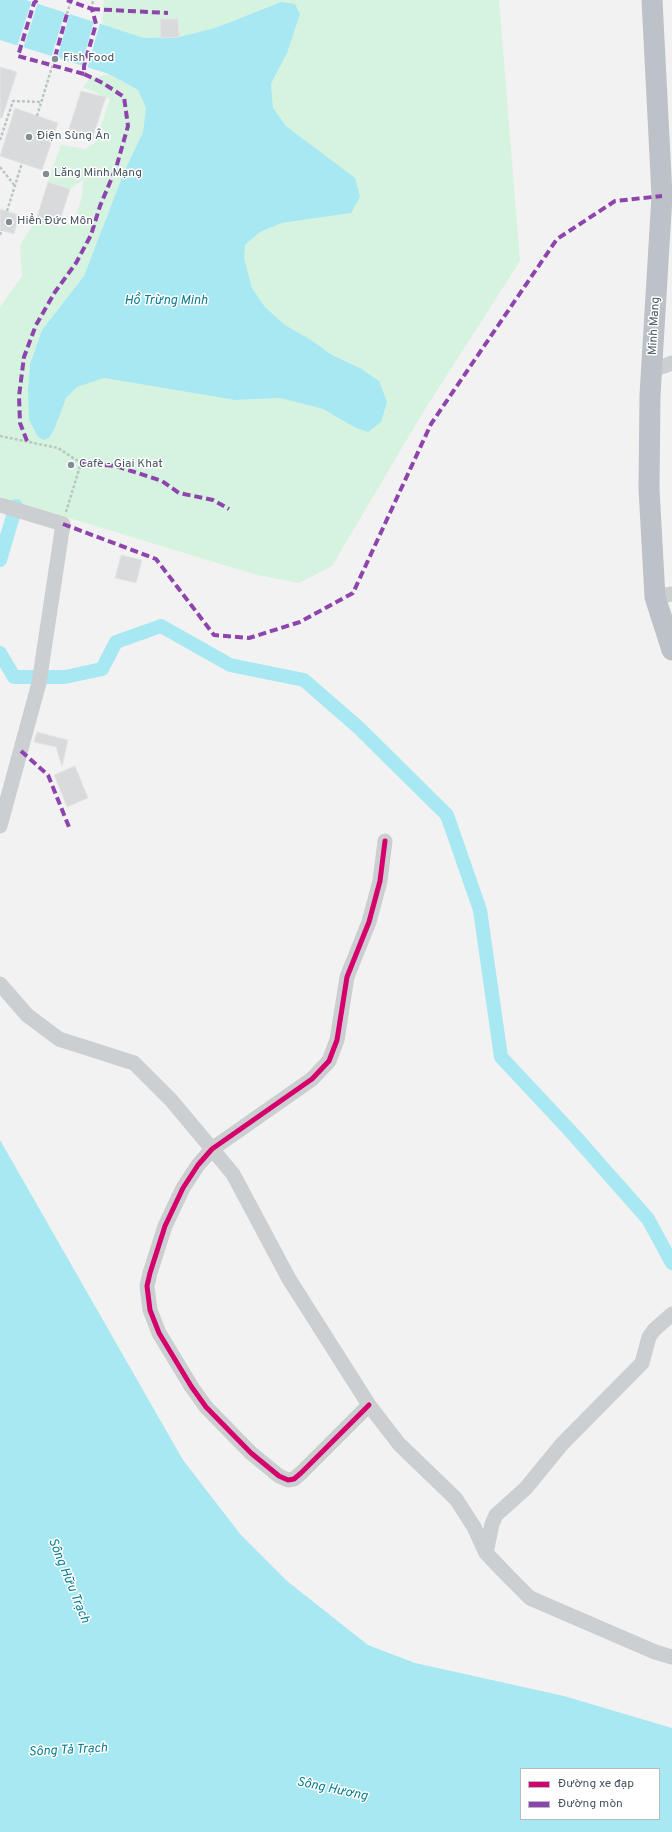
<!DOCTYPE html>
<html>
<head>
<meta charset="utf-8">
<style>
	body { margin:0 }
	#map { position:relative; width:672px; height:1832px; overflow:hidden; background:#f3f2f2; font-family:Overpass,sans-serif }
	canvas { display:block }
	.legend { position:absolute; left:520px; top:1768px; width:140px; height:52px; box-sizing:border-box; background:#fff; border:1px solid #b5bbc0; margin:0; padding:5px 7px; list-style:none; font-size:12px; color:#475661 }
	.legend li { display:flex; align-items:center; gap:8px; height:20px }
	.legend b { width:20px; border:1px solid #b5bbc0 }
</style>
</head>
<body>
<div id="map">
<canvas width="672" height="1832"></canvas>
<ul class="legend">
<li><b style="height:5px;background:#d6006c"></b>Đường xe đạp</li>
<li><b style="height:5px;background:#8e44ad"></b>Đường mòn</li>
</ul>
</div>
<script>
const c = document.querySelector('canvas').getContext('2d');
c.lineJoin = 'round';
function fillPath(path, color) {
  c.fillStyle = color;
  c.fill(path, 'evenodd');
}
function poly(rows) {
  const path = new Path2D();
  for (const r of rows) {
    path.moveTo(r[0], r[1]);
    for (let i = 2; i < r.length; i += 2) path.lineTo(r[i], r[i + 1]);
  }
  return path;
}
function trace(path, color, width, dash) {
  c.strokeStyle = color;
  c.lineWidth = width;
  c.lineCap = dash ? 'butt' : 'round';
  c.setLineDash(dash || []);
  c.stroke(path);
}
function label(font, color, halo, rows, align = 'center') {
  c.font = font + ' Overpass,sans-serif';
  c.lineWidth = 3;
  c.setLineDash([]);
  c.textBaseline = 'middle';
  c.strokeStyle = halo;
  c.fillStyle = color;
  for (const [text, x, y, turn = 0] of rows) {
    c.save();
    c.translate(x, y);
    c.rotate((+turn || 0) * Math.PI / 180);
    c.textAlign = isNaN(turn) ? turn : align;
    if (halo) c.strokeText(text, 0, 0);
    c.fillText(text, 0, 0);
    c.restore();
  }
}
fillPath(poly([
	[104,0,499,0,520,261,422,414,332,566,299,583,257,575,0,497,0,307,22,276,20,245,36,220,58,227,74,221,82,197,83,180,70,189,48,182,61,145,85,149,95,143,110,99,83,87,89,79,109,74,138,90,146,108,143,132,124,172,84,276,42,330,30,364,28,389,49,438,54,430,66,398,77,387,104,378,235,400,280,398,323,409,354,427,360,368,332,355,311,340,285,325,265,307,252,288,244,258,245,245,260,232,282,223,351,213,306,141,286,126,273,108,271,84,287,53,281,2,215,28,179,37,144,38,102,26]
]), '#d5f3df');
fillPath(poly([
	[0,0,26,0,144,38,179,37,215,28,281,2,295,4,300,14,287,53,271,84,273,108,286,126,355,178,360,197,351,213,282,223,260,232,245,245,244,258,252,288,265,307,285,325,311,340,332,355,360,368,379,381,387,402,381,422,368,432,354,427,323,409,280,398,235,400,104,378,77,387,66,398,54,430,49,438,44,440,38,437,29,419,28,389,30,364,42,330,84,276,124,172,143,132,146,108,138,90,109,74,0,40],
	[0,1140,183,1460,241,1535,287,1581,368,1645,415,1663,564,1696,672,1728,672,1832,0,1832],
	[521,1769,659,1769,659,1819,521,1819]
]), '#a7e8f3');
fillPath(poly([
	[32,0,38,2,23,49,17,47],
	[65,12,70,13,57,59,51,58],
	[94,21,100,23,87,69,81,67]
]), '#f3f2f2');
trace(poly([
	[0,560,16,506],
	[0,653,14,677,65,677,102,669,116,642,161,626,230,665,304,680,359,728,447,815,480,910,501,1057,573,1134,648,1219,672,1263]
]), '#a7e8f3', 14);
const building = poly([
	[160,19,178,19,179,37,161,38,160,19],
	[0,67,17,72,2,118,0,118,0,67],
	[81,91,106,97,92,140,68,132,81,91],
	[15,108,58,123,42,170,0,156,15,108],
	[48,182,70,189,58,227,36,220,48,182],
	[0,209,19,215,14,234,0,230,0,209],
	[121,555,142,560,136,583,115,578,121,555],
	[37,732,68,740,62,767,56,747,34,742,37,732],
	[75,766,88,798,67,807,54,775,75,766]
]);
fillPath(building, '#d9dadb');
trace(building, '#e4e4e5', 1);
trace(poly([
	[92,9,93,0],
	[67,14,71,0],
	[37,116,55,57],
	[0,140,13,101,41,102],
	[0,167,15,186],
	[7,211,22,163],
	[0,235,2,230],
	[0,436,58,448,81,463,66,512]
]), '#b9c7c2', 2.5, [3, 2]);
trace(poly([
	[653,370,672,363],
	[0,505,63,524,39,683,0,826],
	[655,597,672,594],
	[0,984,27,1015,59,1039,134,1063,171,1100,233,1174,289,1279,369,1405,399,1444,456,1499,474,1527,486,1553,508,1576,530,1598,655,1652,672,1657],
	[369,1405,301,1473,294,1479,288,1480,279,1476,251,1453,206,1407,191,1386,159,1333,150,1310,147,1286,150,1273,165,1226,183,1188,198,1165,212,1149,312,1079,329,1061,337,1040,347,977,369,922,380,881,385,841],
	[486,1553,492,1524,496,1515,526,1488,562,1444,642,1363,649,1337,654,1330,672,1314]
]), '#cbcfd2', 15);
trace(poly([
	[652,0,662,196,650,395,649,489,655,597,672,650]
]), '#bdc2c8', 21);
trace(poly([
	[37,0,34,3,18,56,84,74,84,66,96,24,92,9,67,0],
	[92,9,168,13],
	[55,57,67,14],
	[27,441,20,423,19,396,24,357,36,325,55,292,76,263,91,235,100,206,116,168,128,126,124,97,103,83,84,74],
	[81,463,116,466,162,481,179,493,213,500,229,509],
	[63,524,156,559,214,635,249,638,300,622,353,593,431,424,557,239,615,201,662,196],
	[21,751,48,775,69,827]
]), '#8e44ad', 4, [8, 4]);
trace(poly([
	[369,1405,301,1473,294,1479,288,1480,279,1476,251,1453,206,1407,191,1386,159,1333,150,1310,147,1286,150,1273,165,1226,183,1188,198,1165,212,1149,312,1079,329,1061,337,1040,347,977,369,922,380,881,385,841]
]), '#d6006c', 5);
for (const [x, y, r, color] of [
	[55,59,4,"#838d94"],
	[29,137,4,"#838d94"],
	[46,174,4,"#838d94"],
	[9,222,4,"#838d94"],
	[71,465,4,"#838d94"]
]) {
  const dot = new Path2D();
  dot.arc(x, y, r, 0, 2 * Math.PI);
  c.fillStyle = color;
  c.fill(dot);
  trace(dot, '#fff', 1.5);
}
label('12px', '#475661', '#fff', [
	["Fish Food",63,59],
	["Điện Sùng Ân",37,137],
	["Lăng Minh Mạng",54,174],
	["Hiển Đức Môn",17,222],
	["Cafè - Giai Khat",79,465]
], 'left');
label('12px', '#475661', '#fff', [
	["Minh Mang",655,326,-87]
]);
label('italic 13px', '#047c90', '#fff', [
	["Hồ Trừng Minh",166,301],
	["Sông Hữu Trạch",68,1581,68],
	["Sông Tả Trạch",68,1751,-3],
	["Sông Hương",332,1790,12]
]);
</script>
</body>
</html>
